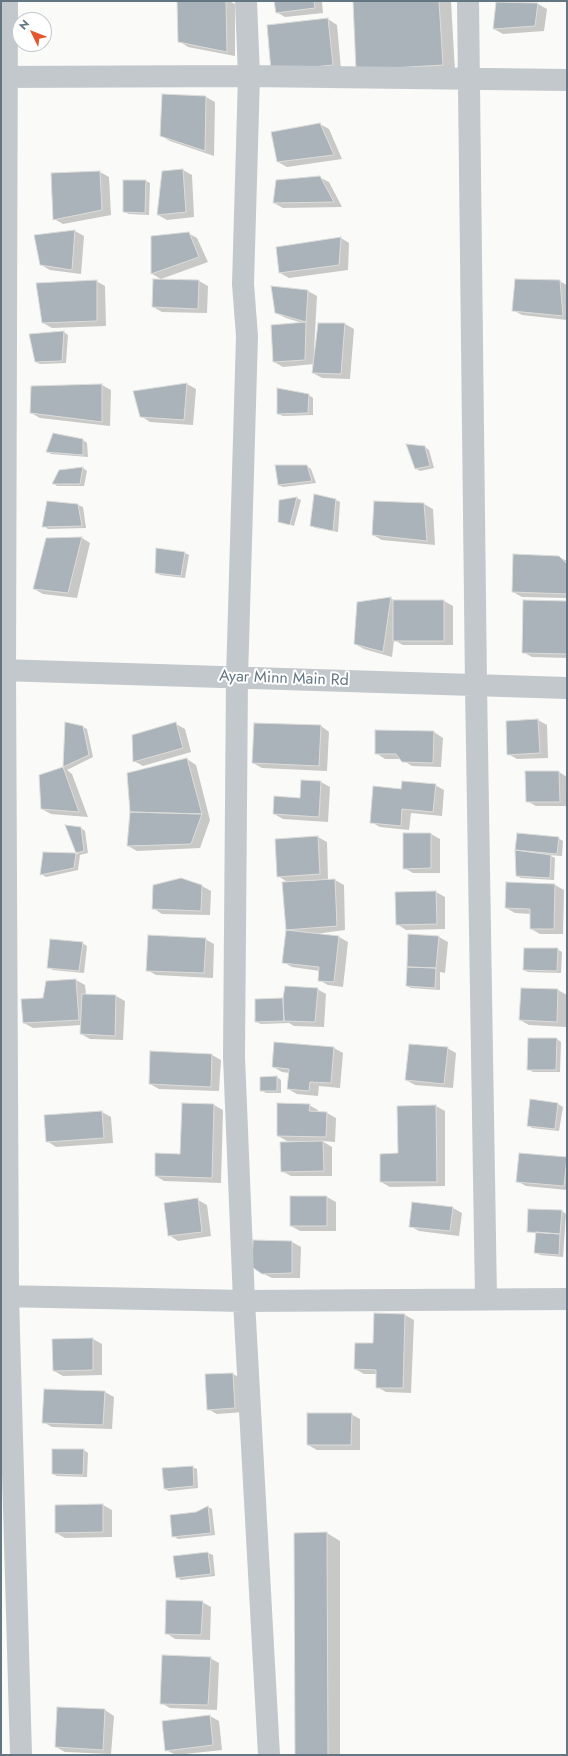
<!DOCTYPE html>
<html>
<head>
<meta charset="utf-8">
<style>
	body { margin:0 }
	#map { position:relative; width:568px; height:1756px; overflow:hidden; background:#fafaf8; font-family:Jost,sans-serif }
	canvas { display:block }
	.frame { position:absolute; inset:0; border:2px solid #657683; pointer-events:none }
	.north { position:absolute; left:12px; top:12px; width:40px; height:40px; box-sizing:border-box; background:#fff; border:1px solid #c1c8cd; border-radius:50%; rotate:313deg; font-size:11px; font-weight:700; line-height:16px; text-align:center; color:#657683 }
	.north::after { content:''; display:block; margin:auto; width:14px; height:18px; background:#e4572e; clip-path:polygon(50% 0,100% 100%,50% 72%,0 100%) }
</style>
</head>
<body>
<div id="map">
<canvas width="568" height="1756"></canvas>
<div class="frame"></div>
<div class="north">N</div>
</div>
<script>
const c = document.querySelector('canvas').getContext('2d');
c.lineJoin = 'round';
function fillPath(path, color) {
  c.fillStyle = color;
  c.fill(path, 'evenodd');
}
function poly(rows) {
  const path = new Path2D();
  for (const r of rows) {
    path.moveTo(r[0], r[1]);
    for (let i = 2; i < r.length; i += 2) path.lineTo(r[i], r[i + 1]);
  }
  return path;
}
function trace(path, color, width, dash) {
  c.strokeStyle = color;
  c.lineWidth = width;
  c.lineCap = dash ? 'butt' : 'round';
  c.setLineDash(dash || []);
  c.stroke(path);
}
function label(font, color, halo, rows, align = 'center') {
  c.font = font + ' Jost,sans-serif';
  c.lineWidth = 4;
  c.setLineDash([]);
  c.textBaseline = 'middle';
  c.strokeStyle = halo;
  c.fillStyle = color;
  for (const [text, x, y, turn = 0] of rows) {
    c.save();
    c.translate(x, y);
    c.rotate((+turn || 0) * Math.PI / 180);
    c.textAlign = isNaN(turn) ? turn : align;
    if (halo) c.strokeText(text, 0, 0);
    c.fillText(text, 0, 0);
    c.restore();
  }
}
fillPath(poly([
	[195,1,229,1,235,4,235,56,188,47,179,41],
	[275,1,322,1,323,13,285,17,276,12],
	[354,1,451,1,455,71,370,76],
	[497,3,538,4,547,9,544,31,503,34,494,29],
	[328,19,337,25,341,69,281,76],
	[206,97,215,102,214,156,170,141,161,136],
	[320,124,329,129,342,159,287,167,278,162],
	[183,170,192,175,194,217,167,220,158,215],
	[100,172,109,177,111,215,63,224,54,219],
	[319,177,329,182,342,207,283,208,274,203],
	[146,181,150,183,149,215,129,214,124,212],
	[75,231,84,236,81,274,50,270,41,265],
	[188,233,197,238,208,262,161,279,152,274,152,237],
	[341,238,349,243,348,270,289,278,280,273],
	[96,281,105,286,106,326,52,328,43,323],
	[199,281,208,286,207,313,162,312,153,307],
	[559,281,567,285,567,320,522,315,513,310],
	[308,291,317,296,314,351,315,351,319,324,345,324,354,329,350,379,322,378,313,373,314,364,283,367,274,362,303,323,286,318,276,313],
	[64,332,68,335,66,363,40,364,36,362],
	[187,384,196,389,193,425,150,422,141,416],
	[102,385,111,390,110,426,40,418,31,413,32,387],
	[309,395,313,398,313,415,283,416,278,414],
	[83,440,87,443,88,457,51,454,47,451],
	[425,447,429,450,434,468,420,471,415,468],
	[307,466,311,469,316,483,283,487,278,485],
	[83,468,87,471,84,486,57,486,53,483],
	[297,498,301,500,294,526,279,521],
	[336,500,340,502,338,532,316,528,311,526],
	[424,504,433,509,435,545,382,540,373,535],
	[78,505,83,507,86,528,48,529,44,526],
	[82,538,90,543,77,598,43,594,34,589],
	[156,549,185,553,189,555,185,578,160,575,156,573],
	[559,557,567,561,567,598,522,597,513,592],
	[391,598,395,601,444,601,453,606,453,645,403,645,394,640,392,657,364,649,355,644,358,603],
	[567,602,567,658,532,657,523,652],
	[538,720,547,725,548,758,517,759,508,754],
	[66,723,83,727,87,729,93,757,67,770,72,774,88,817,51,814,42,809,40,776,64,768],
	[176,724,185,729,191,752,143,766,134,761],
	[321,726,329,732,327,771,262,768,253,763],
	[434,732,443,738,441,767,412,766,401,759,385,759,376,753],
	[187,759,196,765,210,820,200,848,137,851,128,846],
	[559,772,567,777,567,806,536,806,527,801],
	[302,781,321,782,330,787,328,822,283,819,274,814,301,799],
	[435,785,444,790,442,816,411,813,409,830,380,827,371,822,402,790],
	[67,826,81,828,85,831,88,853,80,855,78,870,46,877,41,874,44,853,78,854],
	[431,834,440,839,440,873,413,873,404,868],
	[518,835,558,838,563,841,562,856,549,855,555,858,554,880,521,878,517,876],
	[318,837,327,842,328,880,335,880,344,885,345,930,315,934,339,937,348,942,343,987,328,985,319,980,320,971,292,967,283,962,287,930,283,883,289,883,278,876],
	[507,883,555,885,564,890,563,934,540,934,531,929,531,914,515,913,506,908],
	[202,886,211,891,210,915,162,914,153,908],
	[436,892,445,897,445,929,406,930,397,924],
	[408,935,439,937,448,942,445,973,440,972,440,990,411,988,407,986],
	[205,939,214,944,213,978,156,975,147,970],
	[82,943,87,946,84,973,53,970,48,967],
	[557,949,562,952,561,973,528,972,524,970],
	[76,980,85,985,86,995,116,996,125,1001,123,1040,90,1039,81,1034,82,1025,33,1028,24,1023,44,999],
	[317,989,326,994,324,1027,294,1026,289,1023,261,1024,256,1022,284,999],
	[522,989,558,990,567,995,566,1027,529,1025,520,1020],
	[557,1039,561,1042,560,1072,533,1072,528,1069],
	[334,1048,343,1053,340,1088,319,1086,318,1096,297,1094,288,1089,290,1073,282,1072,273,1067],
	[447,1048,456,1053,453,1088,415,1085,406,1080],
	[151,1052,212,1055,221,1060,219,1091,159,1089,150,1084],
	[277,1077,281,1080,281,1093,266,1093,261,1090],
	[531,1100,558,1104,563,1107,559,1131,532,1128,528,1125],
	[183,1104,214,1105,223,1110,221,1183,164,1181,156,1176,181,1155],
	[309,1105,318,1110,318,1112,327,1113,336,1118,335,1142,322,1141,332,1147,332,1176,291,1176,282,1171,297,1141,287,1141,278,1136],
	[436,1106,445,1111,445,1186,390,1187,381,1182,399,1154],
	[102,1112,111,1117,113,1143,56,1147,47,1141],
	[520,1154,567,1158,567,1190,526,1186,517,1181],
	[291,1197,327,1197,336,1202,336,1231,300,1231,291,1226],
	[198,1200,207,1205,211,1236,178,1241,169,1235],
	[453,1208,462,1213,459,1236,419,1231,410,1226],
	[562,1211,566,1214,563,1257,540,1255,535,1252,537,1234,528,1231],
	[292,1242,301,1247,300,1278,272,1278,262,1273],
	[405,1315,414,1320,411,1393,386,1392,377,1387,377,1374,364,1374,355,1369,374,1344],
	[93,1339,102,1344,102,1375,63,1376,54,1371],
	[233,1374,242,1379,244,1412,217,1414,208,1409],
	[105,1392,114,1397,112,1429,52,1427,43,1422],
	[351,1414,360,1419,360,1450,317,1450,308,1445],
	[84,1450,88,1453,87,1477,57,1476,53,1474],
	[192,1467,197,1469,198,1488,169,1491,165,1489],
	[103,1505,112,1510,112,1537,65,1538,56,1533],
	[208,1507,212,1509,215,1535,178,1539,173,1536],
	[327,1533,340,1541,340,1755,296,1755,295,1534],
	[208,1553,213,1555,215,1576,181,1580,177,1577,175,1557],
	[202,1602,211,1607,210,1640,175,1639,166,1633],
	[210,1658,219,1663,217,1710,170,1708,161,1703],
	[105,1710,114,1716,111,1754,65,1752,56,1747],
	[210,1716,219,1721,222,1750,176,1755,166,1750]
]), '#0003');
const building = poly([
	[177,1,226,1,227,52,178,42,177,1],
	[274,1,314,1,315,8,276,13,274,1],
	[353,1,439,1,443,65,356,70,353,1],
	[496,2,538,3,535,26,493,29,496,2],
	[328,18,333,65,271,71,267,25,328,18],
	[162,94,206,96,205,151,160,136,162,94],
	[320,123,334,155,277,162,271,132,320,123],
	[183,169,186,212,157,215,162,171,183,169],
	[100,171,102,210,53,220,51,173,100,171],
	[320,176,334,202,273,203,276,180,320,176],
	[123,180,146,180,145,213,123,212,123,180],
	[75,230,72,270,40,265,34,235,75,230],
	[189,232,199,257,151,274,151,236,189,232],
	[341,237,339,265,279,273,276,247,341,237],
	[153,279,199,280,198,309,152,307,153,279],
	[515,279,560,280,563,316,512,311,515,279],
	[97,280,97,321,42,323,36,283,97,280],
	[271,286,308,290,306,322,275,313,271,286],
	[306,322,305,360,273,362,271,325,306,322],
	[318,323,345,323,341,374,312,373,318,323],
	[64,331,62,361,35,362,29,334,64,331],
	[187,383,184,420,140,417,133,391,187,383],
	[102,384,102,422,30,413,31,386,102,384],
	[277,388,309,394,308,413,277,414,277,388],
	[53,433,83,439,83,455,46,452,53,433],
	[406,444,425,446,430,466,415,469,406,444],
	[275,465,307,465,312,481,278,485,275,465],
	[83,467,80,484,52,484,59,470,83,467],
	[314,494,336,499,333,531,310,526,314,494],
	[297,497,290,525,278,522,279,500,297,497],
	[47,501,78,504,82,526,42,527,47,501],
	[374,501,424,503,427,541,372,535,374,501],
	[82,537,68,593,33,589,46,538,82,537],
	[156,548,185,552,181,576,155,573,156,548],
	[513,554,559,556,567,564,567,594,512,592,513,554],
	[391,597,383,652,354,644,357,602,391,597],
	[393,600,444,600,444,641,393,641,393,600],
	[523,600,567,601,567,654,522,653,523,600],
	[538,719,540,753,507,755,506,721,538,719],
	[65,722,83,726,89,755,63,767,65,722],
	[176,722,183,748,133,762,132,735,176,722],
	[254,723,321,725,319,766,252,763,254,723],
	[375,730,434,731,433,763,402,762,396,754,375,754,375,730],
	[187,758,202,814,130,812,127,773,187,758],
	[63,767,79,812,41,809,39,775,63,767],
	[525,771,559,771,560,802,526,802,525,771],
	[301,780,321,781,319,817,273,814,274,796,300,798,301,780],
	[402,781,436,784,433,812,402,809,401,826,370,823,373,786,401,789,402,781],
	[130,812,202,814,191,844,127,846,130,812],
	[65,825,81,827,84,851,76,853,65,825],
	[403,833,431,833,431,868,403,869,403,833],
	[517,833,559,837,557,854,515,850,517,833],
	[318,836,320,874,277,877,275,839,318,836],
	[515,850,551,855,550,878,516,876,515,850],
	[43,852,76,853,74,868,40,875,43,852],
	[181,878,202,885,201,911,152,909,153,885,181,878],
	[335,879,337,926,286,930,282,882,335,879],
	[506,882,555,884,554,929,530,929,530,909,505,908,506,882],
	[436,891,437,924,396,925,395,892,436,891],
	[286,930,339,936,334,982,318,981,319,967,282,963,286,930],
	[408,934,439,936,436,968,407,967,408,934],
	[148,935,206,938,204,973,146,971,148,935],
	[50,939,83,942,79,971,47,968,50,939],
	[524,948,558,948,557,971,523,970,524,948],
	[407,967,436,968,435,988,406,986,407,967],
	[76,979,79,1020,23,1023,21,999,43,998,46,981,76,979],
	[285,986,318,988,315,1022,284,1021,283,998,285,986],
	[521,988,558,989,557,1022,519,1020,521,988],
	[82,994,116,995,115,1036,80,1034,82,994],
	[283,998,284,1021,255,1022,255,999,283,998],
	[528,1038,557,1038,556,1070,527,1070,528,1038],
	[274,1042,334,1047,331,1083,310,1082,309,1091,287,1089,289,1069,272,1067,274,1042],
	[409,1044,448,1047,444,1084,405,1080,409,1044],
	[150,1051,212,1054,211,1087,149,1084,150,1051],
	[277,1076,277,1091,260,1091,260,1077,277,1076],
	[530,1099,558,1103,555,1129,527,1126,530,1099],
	[182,1103,214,1104,212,1178,155,1176,155,1153,180,1154,182,1103],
	[277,1103,310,1104,309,1111,327,1112,326,1137,277,1136,277,1103],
	[436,1105,437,1182,380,1182,380,1154,398,1153,397,1106,436,1105],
	[102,1111,104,1138,46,1142,44,1115,102,1111],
	[323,1141,324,1171,281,1172,280,1142,323,1141],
	[519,1153,567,1157,564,1186,516,1182,519,1153],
	[290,1196,327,1196,327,1226,290,1226,290,1196],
	[198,1198,202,1232,168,1236,164,1203,198,1198],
	[412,1202,453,1207,450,1231,409,1227,412,1202],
	[528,1209,562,1210,560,1234,527,1232,528,1209],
	[536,1232,560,1234,559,1255,534,1253,536,1232],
	[253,1240,292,1241,292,1273,262,1274,252,1267,253,1240],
	[374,1313,405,1314,403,1388,376,1388,376,1370,354,1369,355,1343,373,1343,374,1313],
	[93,1338,93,1370,53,1371,52,1339,93,1338],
	[233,1373,235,1408,207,1410,205,1374,233,1373],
	[44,1389,105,1391,103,1425,42,1423,44,1389],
	[307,1413,352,1413,351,1445,307,1445,307,1413],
	[52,1449,84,1449,83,1475,52,1474,52,1449],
	[193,1466,194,1486,164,1489,162,1468,193,1466],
	[103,1504,103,1532,55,1533,55,1505,103,1504],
	[208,1506,211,1533,172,1537,170,1515,196,1512,208,1506],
	[327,1532,328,1755,295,1755,294,1533,327,1532],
	[208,1552,211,1574,176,1578,173,1556,208,1552],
	[166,1600,203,1601,201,1635,165,1634,166,1600],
	[162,1655,211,1657,208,1705,160,1704,162,1655],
	[57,1707,105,1709,103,1750,55,1747,57,1707],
	[210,1715,213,1745,165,1751,162,1721,210,1715]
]);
fillPath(building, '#aab3b9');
trace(building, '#dcdcda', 1);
trace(poly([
	[7,1,5,670,8,1296,21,1755],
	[246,1,249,76,243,284,247,336,237,678,234,1057,244,1301,269,1755],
	[468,1,476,685,486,1299],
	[1,77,249,76,567,80],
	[1,670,567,688],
	[1,1296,244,1301,567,1299]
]), '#c3c8cc', 22);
label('16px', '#657683', '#fff', [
	["Ayar Minn Main Rd",284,679,2]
]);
</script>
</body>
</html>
